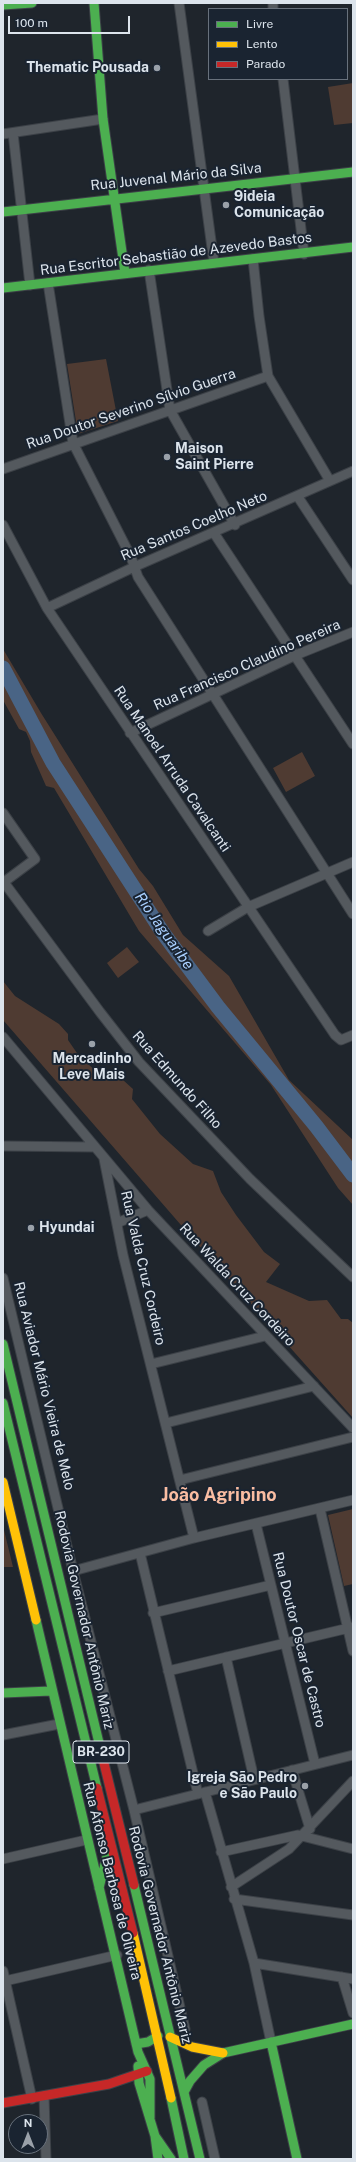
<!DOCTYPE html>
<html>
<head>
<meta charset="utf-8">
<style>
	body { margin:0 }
	#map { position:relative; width:356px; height:2162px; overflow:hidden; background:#1f252c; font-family:"Public Sans",sans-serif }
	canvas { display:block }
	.frame { position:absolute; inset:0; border:4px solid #dce4ec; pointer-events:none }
	.legend { position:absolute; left:208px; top:8px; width:140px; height:72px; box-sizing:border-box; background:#1a2431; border:1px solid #68717c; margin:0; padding:5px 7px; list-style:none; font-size:12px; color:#dce4ec }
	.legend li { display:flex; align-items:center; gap:8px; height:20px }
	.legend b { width:20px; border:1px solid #68717c }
	.north { position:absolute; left:8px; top:2114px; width:40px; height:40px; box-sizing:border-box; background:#1a2431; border:1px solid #68717c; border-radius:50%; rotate:0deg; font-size:11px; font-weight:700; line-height:16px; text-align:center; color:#dce4ec }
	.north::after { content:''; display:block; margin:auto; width:14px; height:18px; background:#9aa1a9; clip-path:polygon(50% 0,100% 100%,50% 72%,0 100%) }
	.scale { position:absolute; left:8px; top:16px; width:122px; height:18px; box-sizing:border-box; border:2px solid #dce4ec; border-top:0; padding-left:5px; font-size:12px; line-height:14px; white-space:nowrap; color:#dce4ec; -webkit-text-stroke:3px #1a2431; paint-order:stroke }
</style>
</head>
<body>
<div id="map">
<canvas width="356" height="2162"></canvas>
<div class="frame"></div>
<ul class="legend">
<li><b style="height:5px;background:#4caf50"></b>Livre</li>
<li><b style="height:5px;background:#ffc107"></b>Lento</li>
<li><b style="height:5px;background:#c62828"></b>Parado</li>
</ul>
<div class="north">N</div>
<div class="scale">100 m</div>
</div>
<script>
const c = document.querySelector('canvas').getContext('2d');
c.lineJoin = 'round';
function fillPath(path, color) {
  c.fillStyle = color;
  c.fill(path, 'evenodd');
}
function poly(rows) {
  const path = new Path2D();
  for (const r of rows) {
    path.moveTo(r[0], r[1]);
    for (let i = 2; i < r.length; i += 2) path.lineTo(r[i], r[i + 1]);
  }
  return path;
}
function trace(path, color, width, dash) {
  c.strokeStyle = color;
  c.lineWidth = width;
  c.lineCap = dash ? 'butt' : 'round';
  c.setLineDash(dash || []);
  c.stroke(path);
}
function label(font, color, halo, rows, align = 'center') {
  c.font = font + ' "Public Sans",sans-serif';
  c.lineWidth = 4;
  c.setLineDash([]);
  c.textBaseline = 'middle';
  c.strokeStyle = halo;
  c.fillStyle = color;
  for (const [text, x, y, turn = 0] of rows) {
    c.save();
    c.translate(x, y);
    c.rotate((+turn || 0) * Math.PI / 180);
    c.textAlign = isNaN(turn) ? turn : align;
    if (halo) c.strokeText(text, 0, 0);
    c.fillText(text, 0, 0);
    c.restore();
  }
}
fillPath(poly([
	[353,83,353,123,334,125,328,87],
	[106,359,118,421,78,434,67,364],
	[3,649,41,713,139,869,153,886,183,935,229,976,289,1080,353,1140,353,1205,338,1188,271,1085,139,931,54,788,46,786,31,752,30,741,26,732,19,729,3,700],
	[302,752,315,776,286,792,273,768],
	[127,947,139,962,118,978,107,963],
	[3,981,15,996,59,1024,68,1034,68,1040,79,1056,98,1073,113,1071,133,1089,132,1099,160,1134,193,1164,213,1171,221,1192,236,1215,264,1252,280,1264,266,1282,309,1301,327,1300,341,1319,348,1319,353,1323,353,1418,187,1232,3,1020],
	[353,1509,353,1584,344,1586,328,1515],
	[3,1526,13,1567,3,1567]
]), '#4f3b32');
trace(poly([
	[3,668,53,763,163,933,218,1007,316,1126,353,1175]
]), '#496485', 15);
const street = poly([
	[179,3,214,263],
	[273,3,273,9],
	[283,79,304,254],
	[13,133,30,285],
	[3,134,103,119],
	[253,259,259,316,268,376,330,481],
	[149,270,170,410,235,525],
	[48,283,73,443,131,557,138,577,353,914],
	[3,469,268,376],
	[298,497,353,580],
	[3,525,47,608,335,1035,341,1040,353,1035],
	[214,533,353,744],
	[47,608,134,567,353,471],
	[130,733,296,655,353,632],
	[3,813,35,859,4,882],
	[3,881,100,1012,139,1062,250,1179,353,1277],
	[208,931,248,907,353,862],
	[3,1037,148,1210,353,1428],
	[3,1146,94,1147],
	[104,1159,123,1255,194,1538],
	[117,1223,148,1210],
	[3,1278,73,1571,134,1810,185,2029],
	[151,1364,265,1336],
	[166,1423,314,1386],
	[180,1480,353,1437],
	[320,1509,353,1651],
	[256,1524,315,1764],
	[140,1553,198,1794],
	[73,1571,194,1538,353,1500],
	[153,1613,271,1585],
	[226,1657,254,1779],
	[168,1671,353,1627],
	[3,1735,59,1724],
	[292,1770,310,1829],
	[205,1792,254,1963,271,2042],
	[134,1810,353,1755],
	[221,1852,298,1835,353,1849],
	[3,1859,86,1840],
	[231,1887,289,1849,353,1781],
	[234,1899,353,1915],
	[254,1963,353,1979],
	[3,1971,32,2099],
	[342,1977,353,2013],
	[5,1981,117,1955],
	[44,2096,46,2159],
	[202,2102,215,2159]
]);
const fast = poly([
	[94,3,103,119,125,273],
	[3,5,32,3],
	[3,212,353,172],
	[3,288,353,247],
	[3,1344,100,1747],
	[3,1403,97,1788],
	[36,1620,138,2052,150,2079,150,2118],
	[3,1693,51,1691],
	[134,1885,200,2159],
	[99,1888,109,1848],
	[271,2042,297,2159],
	[136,2044,148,2042,158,2036],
	[138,2066,139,2083,155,2136,158,2159],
	[184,2092,190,2081,204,2065,223,2053,353,2024],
	[171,2098,184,2159],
	[155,2136,171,2159]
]);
const slow = poly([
	[3,1482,36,1620],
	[133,1933,171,2098],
	[170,2037,192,2047,223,2053]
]);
const jam = poly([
	[100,1747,134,1885],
	[97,1788,133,1933],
	[3,2103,109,2084,147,2071]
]);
trace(street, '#3c4147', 11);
trace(fast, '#3c4147', 11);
trace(slow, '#3c4147', 11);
trace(jam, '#3c4147', 11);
trace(street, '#54595e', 9);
trace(fast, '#4caf50', 9);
trace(slow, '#ffc107', 9);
trace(jam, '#c62828', 9);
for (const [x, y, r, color] of [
	[157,68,4,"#9aa1a9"],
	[226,205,4,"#9aa1a9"],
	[167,457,4,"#9aa1a9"],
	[92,1044,4,"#9aa1a9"],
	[31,1228,4,"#9aa1a9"],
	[305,1786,4,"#9aa1a9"]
]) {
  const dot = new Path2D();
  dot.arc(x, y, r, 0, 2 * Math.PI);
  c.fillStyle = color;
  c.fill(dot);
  trace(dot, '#1a2431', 1.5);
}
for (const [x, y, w] of [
	[101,1752,56]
]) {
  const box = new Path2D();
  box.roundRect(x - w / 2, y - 11, w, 22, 3);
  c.fillStyle = '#1a2431';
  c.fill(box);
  trace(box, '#dce4ec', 1);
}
label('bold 13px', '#dce4ec', null, [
	["BR-230",101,1752]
]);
label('bold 14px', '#dce4ec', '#1a2431', [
	["Thematic Pousada",149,68,"right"],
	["9ideia",234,197],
	["Comunicação",234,213],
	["Maison",175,449],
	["Saint Pierre",175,465],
	["Mercadinho",92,1059,"center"],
	["Leve Mais",92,1075,"center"],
	["Hyundai",39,1228],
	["Igreja São Pedro",297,1778,"right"],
	["e São Paulo",297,1794,"right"]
], 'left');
label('14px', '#dce4ec', '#1a2431', [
	["Rua Juvenal Mário da Silva",176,177,-6],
	["Rua Escritor Sebastião de Azevedo Bastos",176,254,-7],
	["Rua Doutor Severino Sílvio Guerra",131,409,-19],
	["Rua Santos Coelho Neto",194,526,-23],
	["Rua Francisco Claudino Pereira",247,665,-24],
	["Rua Manoel Arruda Cavalcanti",172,769,56],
	["Rua Edmundo Filho",177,1080,48],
	["Rua Valda Cruz Cordeiro",143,1268,77],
	["Rua Walda Cruz Cordeiro",237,1285,47],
	["Rua Aviador Mário Vieira de Melo",44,1386,76],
	["Rodovia Governador Antônio Mariz",84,1620,77],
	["Rua Doutor Oscar de Castro",299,1640,76],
	["Rua Afonso Barbosa de Oliveira",112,1881,76],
	["Rodovia Governador Antônio Mariz",160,1935,76]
]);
label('italic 15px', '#aad0ff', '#1a2431', [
	["Rio Jaguaribe",164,931,55]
]);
label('bold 18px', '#fabda2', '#1a2431', [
	["João Agripino",219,1495]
]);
</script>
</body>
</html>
